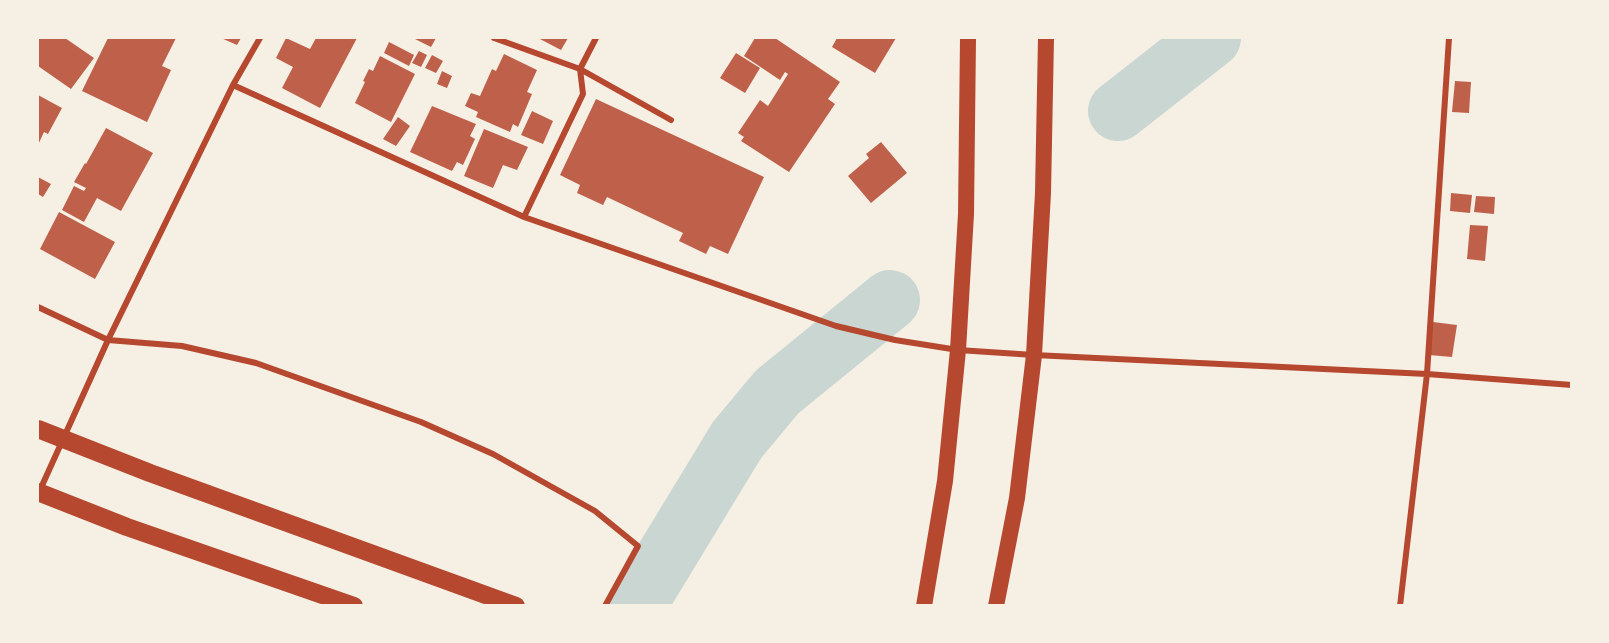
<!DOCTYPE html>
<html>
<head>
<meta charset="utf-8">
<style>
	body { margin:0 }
	#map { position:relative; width:1609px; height:643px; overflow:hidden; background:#f6efe4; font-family:"PT Sans Narrow",sans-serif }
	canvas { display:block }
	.frame { position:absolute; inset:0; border:39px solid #f6efe4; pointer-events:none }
</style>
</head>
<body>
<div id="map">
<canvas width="1609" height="643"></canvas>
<div class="frame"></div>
</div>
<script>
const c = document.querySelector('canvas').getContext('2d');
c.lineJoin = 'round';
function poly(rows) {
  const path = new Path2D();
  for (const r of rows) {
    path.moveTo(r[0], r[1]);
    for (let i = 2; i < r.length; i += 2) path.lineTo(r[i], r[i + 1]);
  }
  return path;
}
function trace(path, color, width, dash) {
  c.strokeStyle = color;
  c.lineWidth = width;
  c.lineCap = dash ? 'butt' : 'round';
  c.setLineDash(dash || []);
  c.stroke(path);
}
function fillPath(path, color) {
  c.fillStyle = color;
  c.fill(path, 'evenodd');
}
trace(poly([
	[1118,111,1211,38],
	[636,606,737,440,777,392,890,300]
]), '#c9d6d2', 60);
fillPath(poly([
	[38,38,65,38,94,58,71,89,38,66],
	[108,38,176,38,162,66,171,70,147,122,82,91],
	[221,38,241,38,237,45],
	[286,38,310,49,316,38,357,38,320,108,282,88,293,67,276,58],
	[413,38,436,38,431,47],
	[538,38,568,38,561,50],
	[755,38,775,38,840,82,828,99,835,104,789,172,741,141,744,137,738,133,760,100,768,106,788,74,785,72,780,80,744,56],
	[837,38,896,38,875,73,832,47],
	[389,42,414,55,409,66,384,53],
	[419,51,427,55,421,67,412,63],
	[736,53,760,68,745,93,720,78],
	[504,54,537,70,527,92,532,94,518,127,513,124,510,132,476,117,478,112,465,106,471,93,480,96,492,69,496,71],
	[432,55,443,61,436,73,425,68],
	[380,56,415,74,391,122,355,103,365,82,363,81,369,69,373,71],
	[442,71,452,76,447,88,437,84],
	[1455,81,1471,82,1469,113,1452,112],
	[38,95,62,108,48,134,44,132,38,145],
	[596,99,764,177,728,254,710,246,706,254,679,241,683,233,607,197,603,205,577,193,580,185,560,175],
	[432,106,476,124,470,136,475,139,463,165,457,162,452,171,410,152],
	[532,111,553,121,543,144,521,135],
	[398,117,410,126,396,146,383,139],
	[106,128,153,153,121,211,97,198,84,222,62,210,74,186,84,191,86,188,74,182,85,163,86,164],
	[484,129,528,147,517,170,503,165,493,188,464,176],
	[881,142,907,173,871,203,848,176,869,158,866,154],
	[38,177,51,184,43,197,38,194],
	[1451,193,1472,195,1470,213,1450,211],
	[1476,196,1495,197,1494,214,1474,212],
	[59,212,115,242,95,279,40,249],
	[1470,225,1488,226,1485,261,1467,259],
	[1433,322,1457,325,1452,357,1429,355]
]), '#bf614a');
trace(poly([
	[494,38,580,69,671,120],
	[233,85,524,217,836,326,895,340,958,350,1034,355,1427,374,1572,385],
	[524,217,583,94,580,69,596,38],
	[38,307,108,340,182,346,256,363,421,422,493,454,595,511,638,546,605,606],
	[40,490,108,340,233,85,260,38],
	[1400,606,1427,374,1449,38]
]), '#b5482f', 6);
trace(poly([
	[924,606,945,481,958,350,966,214,968,38],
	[996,606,1017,498,1034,355,1043,193,1046,38]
]), '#b5482f', 16);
trace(poly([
	[38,429,150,473,516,606],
	[38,492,127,527,354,606]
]), '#b5482f', 18);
</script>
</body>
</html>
